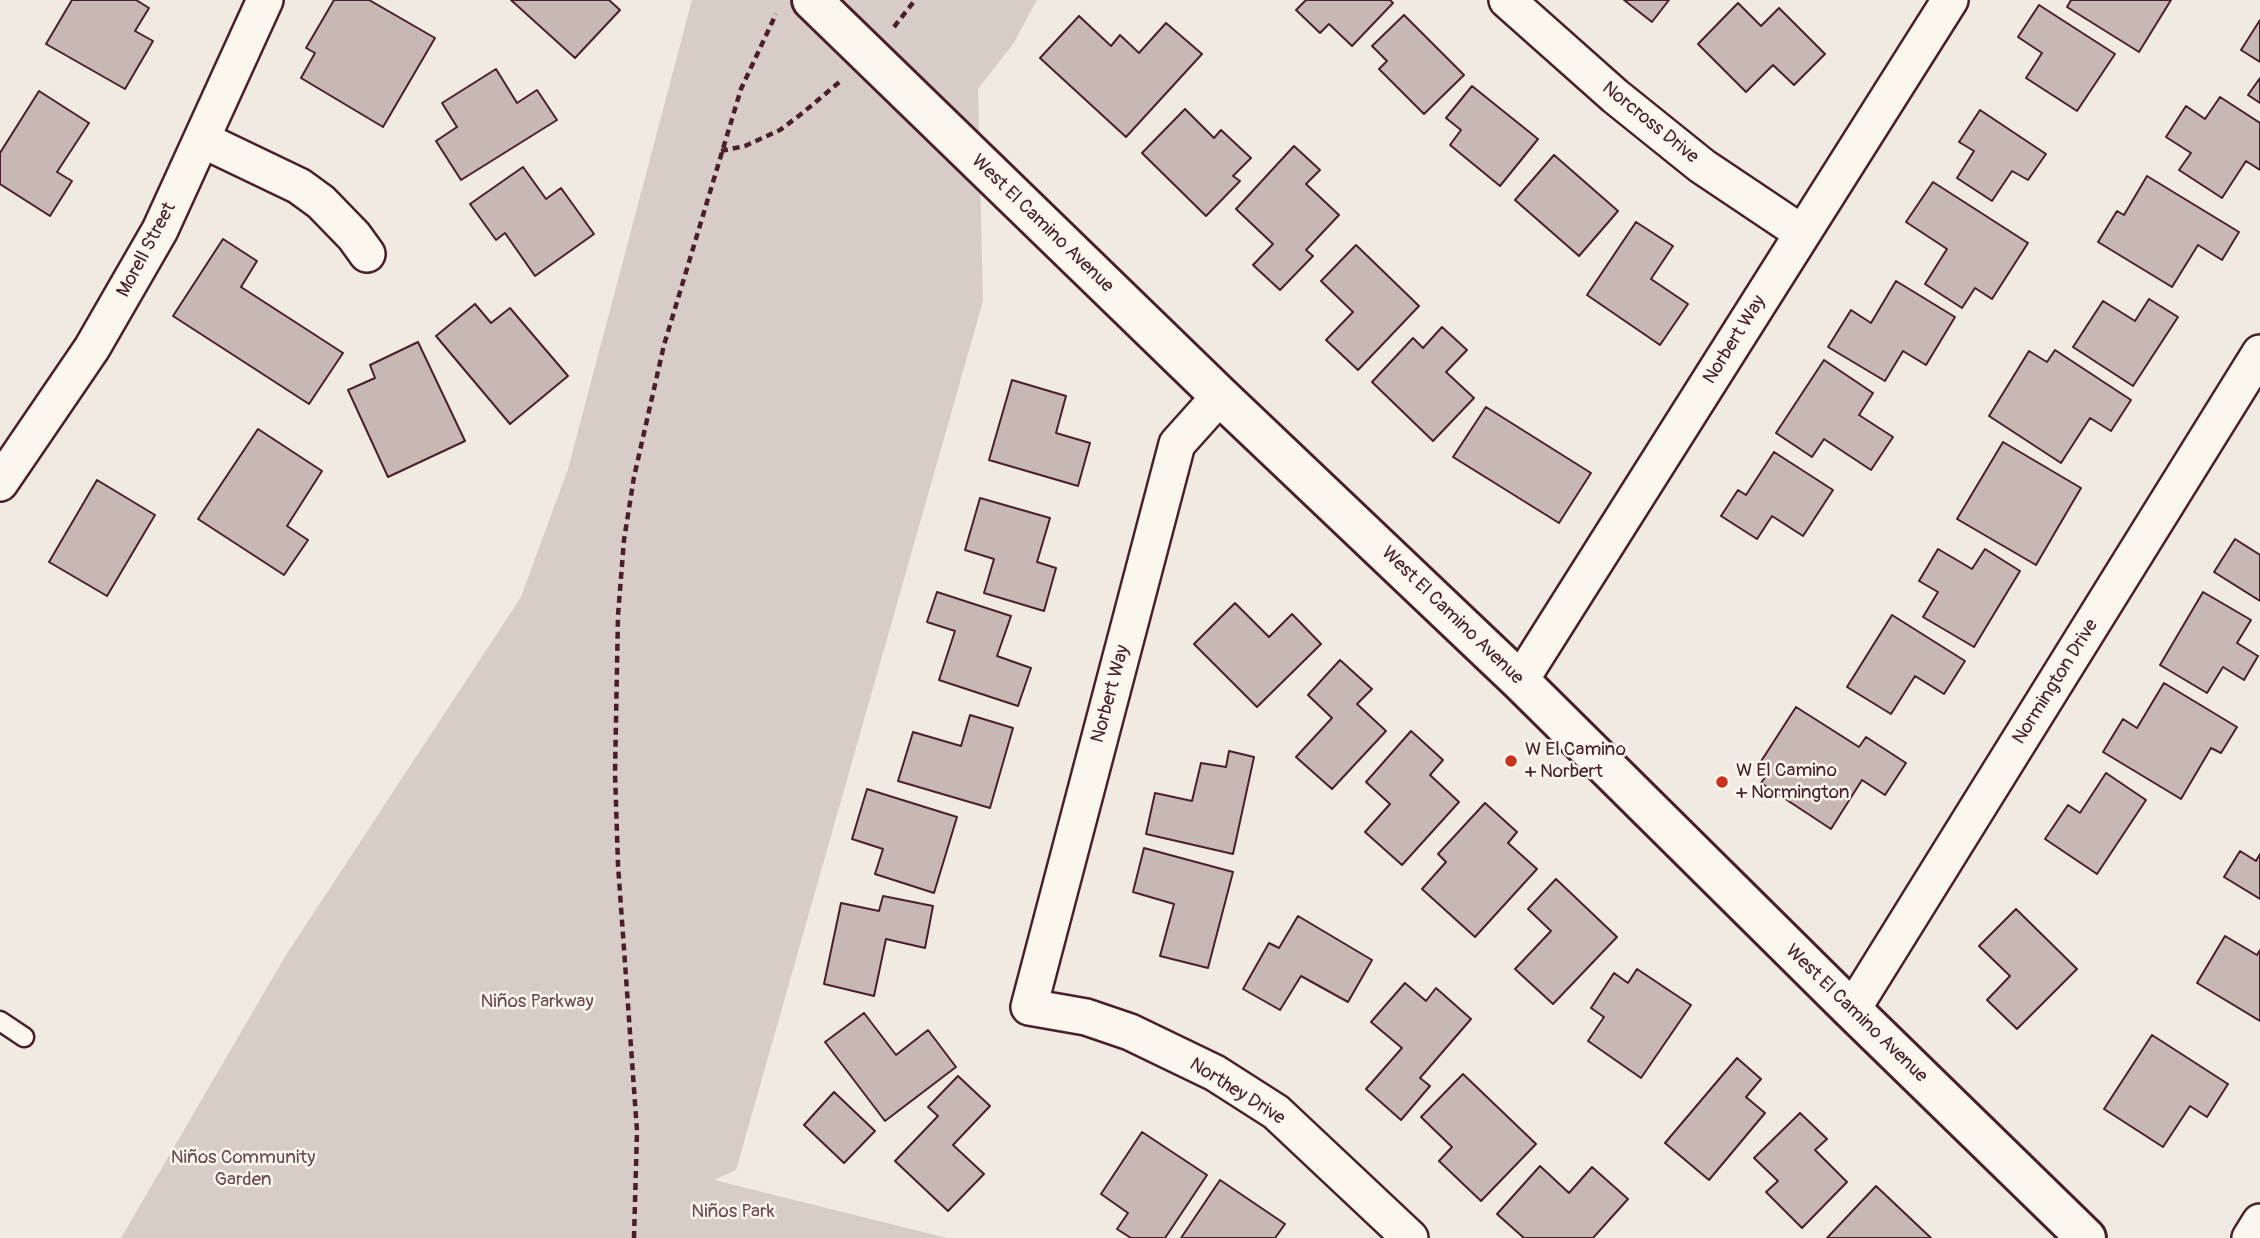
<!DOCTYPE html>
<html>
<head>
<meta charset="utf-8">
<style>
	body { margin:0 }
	canvas { display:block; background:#f0eae0 }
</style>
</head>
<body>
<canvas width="2260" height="1238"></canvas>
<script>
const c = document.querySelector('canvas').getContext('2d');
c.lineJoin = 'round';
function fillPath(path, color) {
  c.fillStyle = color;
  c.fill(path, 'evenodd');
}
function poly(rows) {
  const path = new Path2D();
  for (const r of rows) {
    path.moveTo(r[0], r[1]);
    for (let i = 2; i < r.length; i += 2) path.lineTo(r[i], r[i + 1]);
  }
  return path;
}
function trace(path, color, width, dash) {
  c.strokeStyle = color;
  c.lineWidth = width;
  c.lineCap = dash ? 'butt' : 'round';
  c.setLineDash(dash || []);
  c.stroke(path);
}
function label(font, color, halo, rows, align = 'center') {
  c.font = font + ' Pangolin,sans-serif';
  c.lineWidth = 5;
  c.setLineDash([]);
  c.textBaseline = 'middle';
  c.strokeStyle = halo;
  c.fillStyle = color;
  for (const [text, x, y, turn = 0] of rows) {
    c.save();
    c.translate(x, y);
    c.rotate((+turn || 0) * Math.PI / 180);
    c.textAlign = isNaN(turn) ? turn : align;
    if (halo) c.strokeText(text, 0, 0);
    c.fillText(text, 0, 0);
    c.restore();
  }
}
fillPath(poly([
	[692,0,1037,0,1013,44,978,89,983,301,736,1170,714,1180,947,1238,121,1238,286,955,521,597,568,469]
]), '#d8ccc6');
const building = poly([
	[72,0,136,0,149,8,135,31,153,41,125,89,46,44,72,0],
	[334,0,369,0,435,38,383,127,301,78,315,53,306,48,334,0],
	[511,0,609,0,620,10,575,58,511,0],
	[1306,0,1390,0,1393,3,1352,46,1329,24,1320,33,1296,10,1306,0],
	[1624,0,1669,0,1652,22,1624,0],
	[2071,0,2171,0,2139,52,2067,7,2071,0],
	[1738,3,1761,26,1779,8,1825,54,1794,85,1773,65,1746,92,1698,44,1738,3],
	[2039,5,2115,54,2077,111,2026,78,2042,53,2018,37,2039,5],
	[1404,15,1464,75,1424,114,1379,69,1387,61,1372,46,1404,15],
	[1079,16,1111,46,1120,35,1139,53,1166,23,1202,54,1126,137,1040,58,1079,16],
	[2260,20,2260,62,2241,50,2260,20],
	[496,69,517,103,537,90,557,120,461,180,436,141,457,127,442,103,496,69],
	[2260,78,2260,103,2248,95,2260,78],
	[1472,86,1538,139,1500,186,1450,145,1461,130,1446,118,1472,86],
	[39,91,89,123,57,172,72,181,50,216,0,184,0,153,39,91],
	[2220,97,2260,123,2260,170,2246,161,2222,198,2179,170,2191,153,2166,137,2186,106,2205,119,2220,97],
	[1185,109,1214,138,1221,130,1251,158,1233,176,1240,181,1206,216,1142,153,1185,109],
	[1980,110,2046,154,2028,180,2012,171,1992,201,1957,178,1974,151,1959,142,1980,110],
	[1294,146,1320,170,1306,184,1339,215,1306,250,1313,256,1280,290,1253,265,1273,244,1236,209,1294,146],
	[1554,155,1618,211,1579,256,1515,200,1554,155],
	[523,167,546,199,561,188,594,234,535,276,505,233,496,240,470,204,523,167],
	[2147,176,2239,232,2222,260,2198,245,2172,287,2098,242,2117,211,2124,215,2147,176],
	[1933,182,2028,243,1992,299,1975,288,1962,308,1925,284,1947,249,1906,222,1933,182],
	[1636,222,1673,246,1651,279,1688,304,1660,345,1587,295,1636,222],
	[223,239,257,261,241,287,343,353,309,404,173,316,223,239],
	[1356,245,1419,306,1358,370,1326,340,1353,312,1321,281,1356,245],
	[1896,281,1955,317,1926,365,1903,351,1885,381,1828,347,1851,310,1871,323,1896,281],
	[2149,299,2178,317,2133,386,2073,347,2103,301,2135,321,2149,299],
	[475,304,491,323,510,308,568,376,510,424,436,336,475,304],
	[1442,327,1467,350,1446,372,1474,398,1433,441,1372,382,1413,338,1423,348,1442,327],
	[418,342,465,441,388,477,348,390,375,378,370,365,418,342],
	[2055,350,2131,400,2111,431,2090,418,2061,463,1989,416,2029,351,2047,362,2055,350],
	[1824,360,1873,393,1859,415,1893,437,1871,470,1824,439,1812,457,1776,433,1824,360],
	[1012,380,1066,396,1056,433,1090,443,1078,486,989,460,1012,380],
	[1486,407,1591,473,1559,523,1453,457,1486,407],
	[258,429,322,471,287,526,308,540,284,575,198,519,258,429],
	[2003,442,2081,488,2036,565,1957,519,2003,442],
	[1774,452,1833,490,1803,536,1772,516,1757,539,1721,516,1738,490,1746,495,1774,452],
	[97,480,155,515,107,596,49,562,97,480],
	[980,498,1050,518,1037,562,1056,568,1044,611,984,593,994,559,965,550,980,498],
	[2235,539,2260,555,2260,601,2214,572,2235,539],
	[1938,549,1972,569,1985,549,2020,571,1974,647,1923,617,1938,592,1919,581,1938,549],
	[937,592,1011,616,997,656,1031,668,1018,706,939,680,955,631,927,622,937,592],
	[2203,592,2251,620,2237,643,2258,656,2244,680,2223,667,2207,693,2160,665,2203,592],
	[1235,603,1269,637,1292,614,1321,644,1257,707,1194,644,1235,603],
	[1892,615,1965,661,1944,694,1915,676,1891,714,1847,687,1892,615],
	[1340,660,1372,689,1357,704,1386,731,1332,789,1296,757,1332,718,1308,695,1340,660],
	[2164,683,2237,727,2221,753,2211,748,2181,799,2103,752,2123,719,2137,728,2164,683],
	[1796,707,1859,747,1866,737,1906,763,1885,795,1862,780,1831,829,1761,783,1768,773,1758,766,1796,707],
	[970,715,1013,728,990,808,898,781,913,732,961,746,970,715],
	[1411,731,1443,760,1430,775,1459,802,1402,865,1365,832,1390,804,1366,782,1411,731],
	[1229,751,1254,757,1233,854,1146,834,1155,793,1192,801,1201,763,1226,767,1229,751],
	[2106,773,2146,800,2097,874,2045,839,2068,805,2080,813,2106,773],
	[867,789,957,817,934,893,875,874,883,849,852,839,867,789],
	[1485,803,1517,832,1508,843,1537,869,1475,937,1422,889,1446,862,1438,854,1485,803],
	[1144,848,1233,872,1208,968,1160,956,1174,904,1133,892,1144,848],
	[2240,851,2256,861,2260,854,2260,899,2224,877,2240,851],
	[1556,879,1617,937,1553,1004,1515,969,1551,931,1528,909,1556,879],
	[883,896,933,906,925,948,886,939,874,996,824,984,841,903,879,911,883,896],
	[2016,909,2077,969,2017,1029,1987,1000,2010,976,1979,946,2016,909],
	[1298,916,1372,960,1348,1002,1301,976,1280,1010,1243,989,1269,943,1279,948,1298,916],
	[2225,936,2257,955,2260,950,2260,1021,2197,983,2225,936],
	[1637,969,1691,1005,1641,1078,1588,1041,1604,1017,1591,1008,1614,973,1628,983,1637,969],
	[1405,983,1426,1001,1436,988,1471,1019,1420,1078,1430,1086,1401,1120,1366,1089,1402,1048,1371,1022,1405,983],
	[864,1013,896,1055,928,1030,956,1067,885,1121,825,1042,864,1013],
	[2152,1035,2228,1084,2207,1117,2190,1106,2163,1147,2104,1109,2152,1035],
	[1737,1058,1761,1079,1746,1097,1765,1113,1709,1180,1665,1143,1737,1058],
	[1463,1074,1536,1144,1481,1201,1439,1161,1452,1147,1421,1117,1463,1074],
	[958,1076,990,1106,953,1145,984,1174,948,1211,895,1161,938,1116,928,1107,958,1076],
	[834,1092,875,1131,844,1163,804,1125,834,1092],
	[1800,1113,1827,1139,1815,1150,1847,1182,1802,1228,1766,1192,1778,1181,1754,1158,1800,1113],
	[1142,1132,1207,1175,1165,1238,1131,1238,1117,1229,1128,1213,1101,1194,1142,1132],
	[1540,1166,1569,1193,1592,1167,1628,1199,1593,1238,1524,1238,1497,1214,1540,1166],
	[1220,1180,1285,1224,1275,1238,1181,1238,1220,1180],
	[1876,1186,1931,1238,1827,1238,1876,1186]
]);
fillPath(building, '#c8b8b3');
trace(building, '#4a1f2b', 2);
const service = poly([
	[0,1021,24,1037]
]);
const minor = poly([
	[1507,0,1615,96,1702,166,1802,233],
	[203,140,299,186,321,202,354,236,367,254],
	[1220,396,1177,444,1029,1007,1086,1017,1130,1032,1215,1073,1276,1112,1410,1238],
	[0,483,92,348,160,230,265,0],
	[1520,681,1950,0],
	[1852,1010,2260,353],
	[2250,1238,2260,1222]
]);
const secondary = poly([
	[812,0,1220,396,1520,681,1852,1010,2086,1238]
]);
trace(service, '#4a1f2b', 23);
trace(minor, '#4a1f2b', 40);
trace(secondary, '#4a1f2b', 44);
trace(poly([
	[894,27,915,0],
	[721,151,745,146,780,130,800,115,842,80],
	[634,1238,637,1131,618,865,615,773,618,615,624,540,634,477,664,345,741,89,776,14]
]), '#4a1f2b', 4.5, [7, 5]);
trace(service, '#fbf7ec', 18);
trace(minor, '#fbf7ec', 35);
trace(secondary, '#fbf7ec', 38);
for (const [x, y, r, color] of [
	[1511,761,7,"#c8321e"],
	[1722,782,7,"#c8321e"]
]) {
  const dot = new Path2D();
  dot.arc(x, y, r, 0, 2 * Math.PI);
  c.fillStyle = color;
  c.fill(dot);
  trace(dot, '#fbf7ec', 2.5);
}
label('19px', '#4a1f2b', '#fbf7ec', [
	["Norcross Drive",1650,123,39],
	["West El Camino Avenue",1042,224,44],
	["Morell Street",147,250,-62],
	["Norbert Way",1735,340,-58],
	["West El Camino Avenue",1452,616,44],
	["Normington Drive",2056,682,-58],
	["Norbert Way",1111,694,-75],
	["West El Camino Avenue",1856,1014,44],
	["Northey Drive",1237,1092,32]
]);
label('19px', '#4a1f2b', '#fbf7ec', [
	["W El Camino",1525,750],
	["+ Norbert",1525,772],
	["W El Camino",1736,771],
	["+ Normington",1736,793]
], 'left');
label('19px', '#6e4a52', '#fbf7ec', [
	["Niños Parkway",537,1002],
	["Niños Community",243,1158],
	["Garden",243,1180],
	["Niños Park",733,1212]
]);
</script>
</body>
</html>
